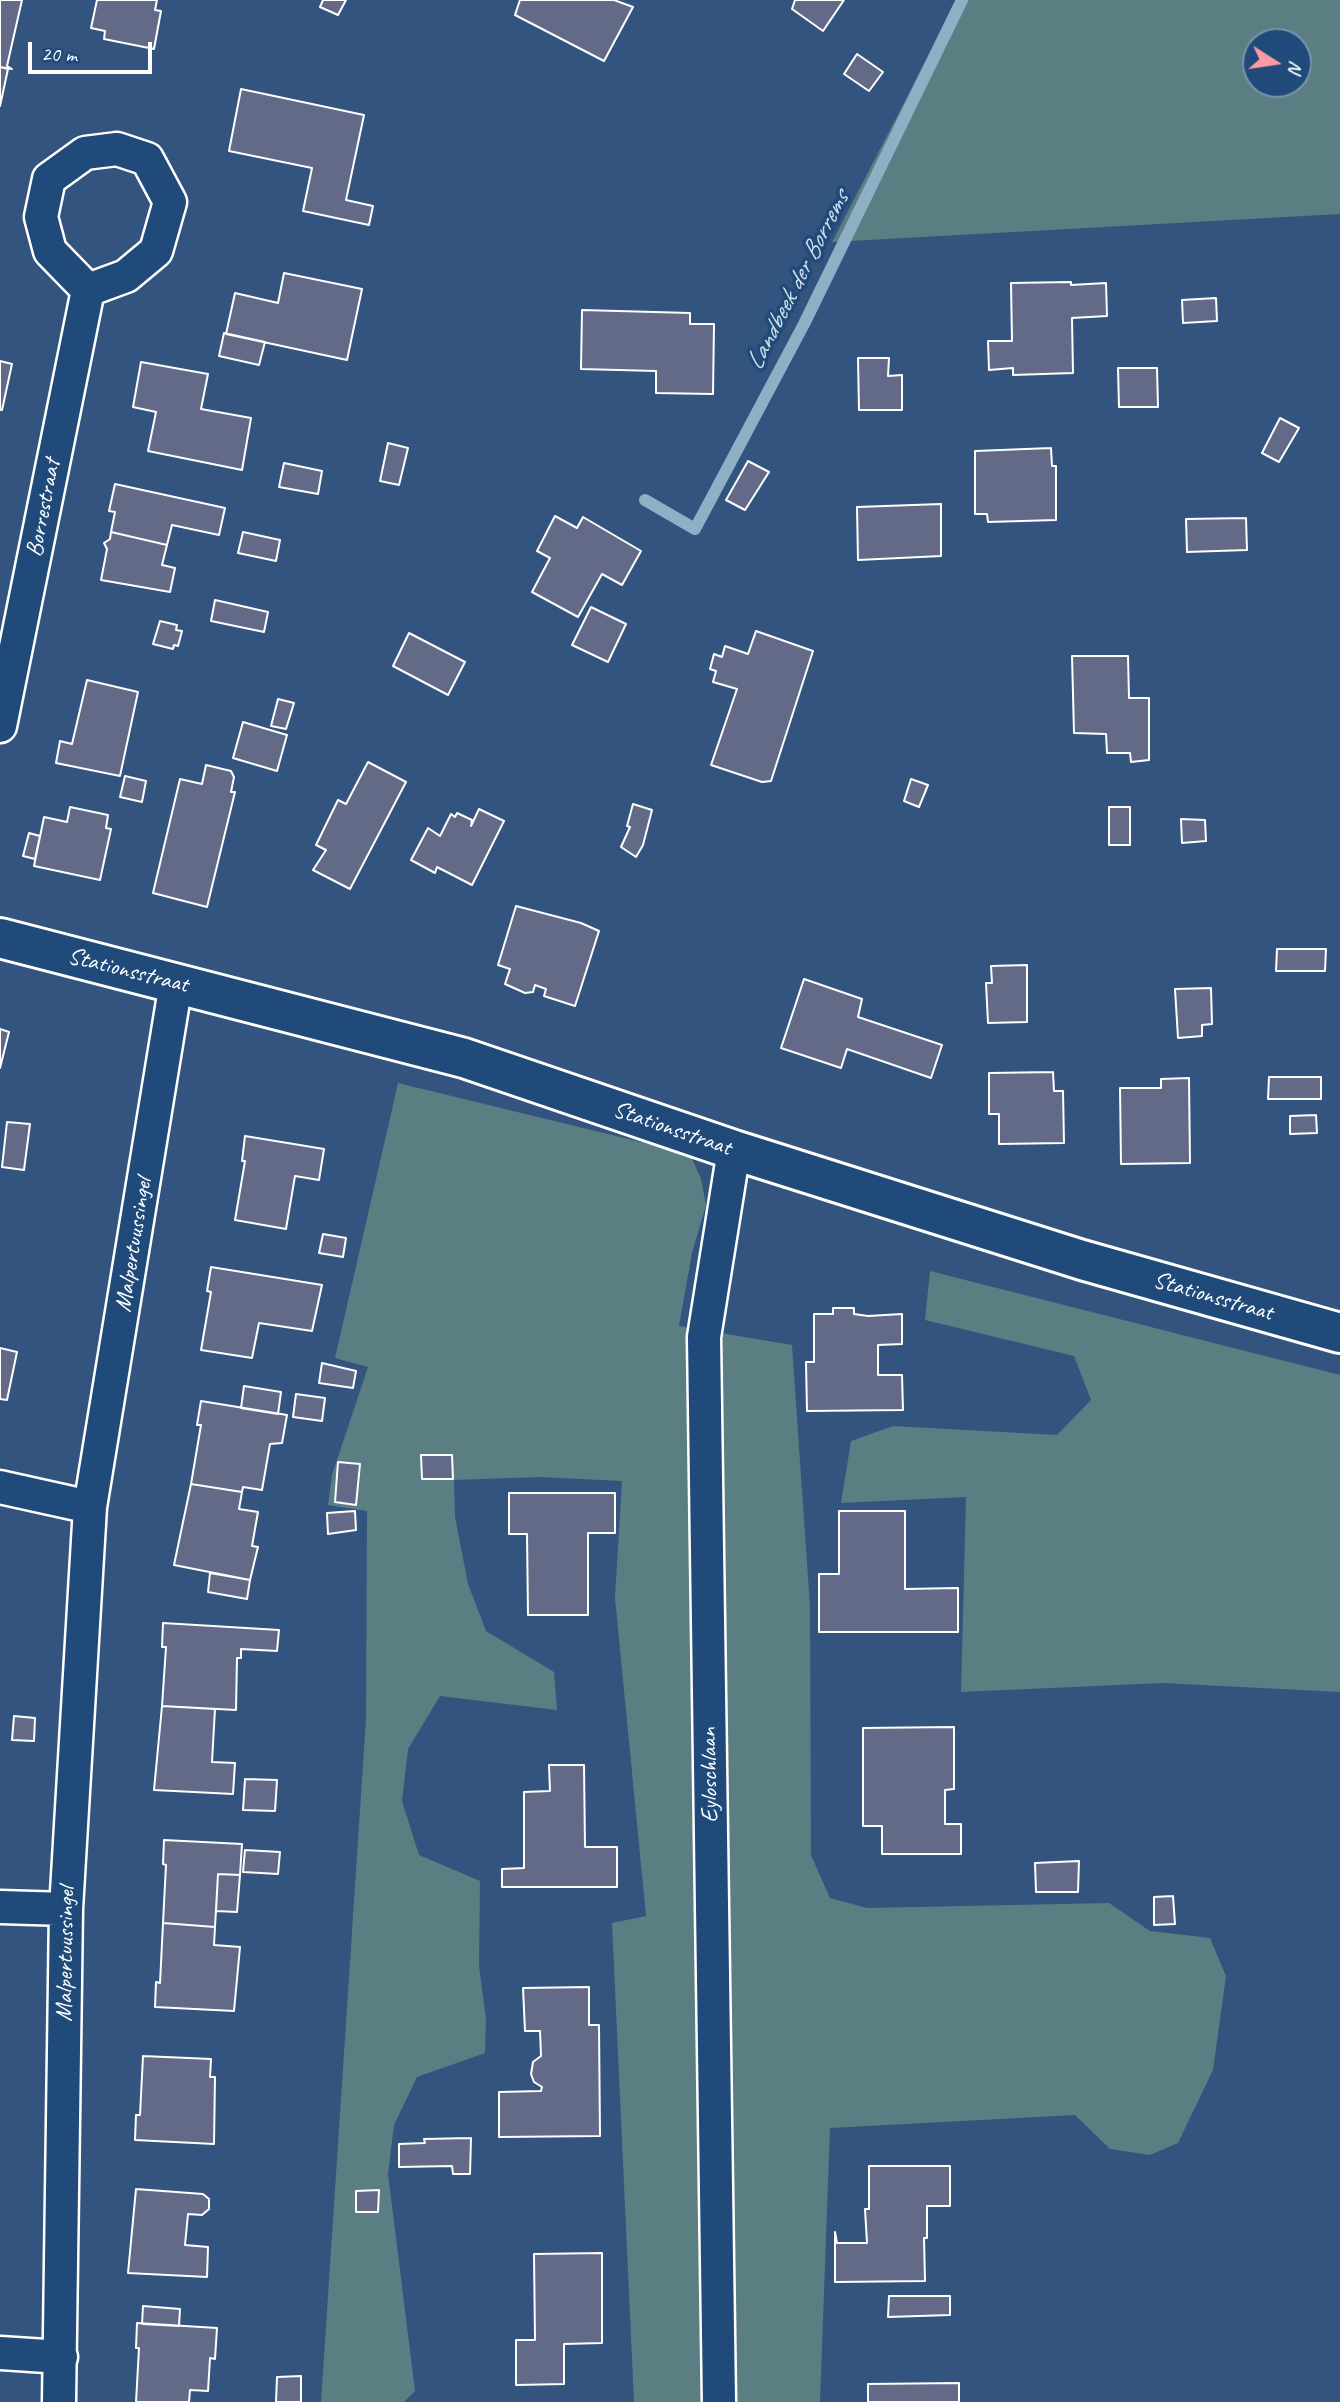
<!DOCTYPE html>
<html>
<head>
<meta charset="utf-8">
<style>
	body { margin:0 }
	#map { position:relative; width:1340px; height:2402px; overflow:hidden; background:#33547e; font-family:Caveat,sans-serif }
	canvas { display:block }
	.north { position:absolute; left:1242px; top:28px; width:70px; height:70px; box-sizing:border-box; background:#1f4a7a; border:2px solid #7992af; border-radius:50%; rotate:102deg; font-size:19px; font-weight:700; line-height:28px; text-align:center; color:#fff }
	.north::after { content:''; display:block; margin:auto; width:24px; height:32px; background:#ff9aa2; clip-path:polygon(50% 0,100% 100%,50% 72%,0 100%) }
	.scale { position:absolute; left:28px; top:42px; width:124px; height:32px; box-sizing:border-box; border:4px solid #fff; border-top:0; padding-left:9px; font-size:21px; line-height:24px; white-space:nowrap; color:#fff; -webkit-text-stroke:5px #1f4a7a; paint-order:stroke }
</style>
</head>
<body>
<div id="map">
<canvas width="1340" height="2402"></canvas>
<div class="north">N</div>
<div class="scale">20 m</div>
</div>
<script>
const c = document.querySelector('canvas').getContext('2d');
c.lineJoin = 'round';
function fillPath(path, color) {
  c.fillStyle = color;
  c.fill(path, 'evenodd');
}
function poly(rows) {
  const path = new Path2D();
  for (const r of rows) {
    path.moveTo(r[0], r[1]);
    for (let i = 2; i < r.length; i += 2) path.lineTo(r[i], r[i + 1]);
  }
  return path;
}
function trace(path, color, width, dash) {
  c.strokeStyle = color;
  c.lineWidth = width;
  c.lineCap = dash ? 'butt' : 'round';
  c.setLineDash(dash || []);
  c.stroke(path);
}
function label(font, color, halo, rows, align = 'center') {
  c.font = font + ' Caveat,sans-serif';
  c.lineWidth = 7;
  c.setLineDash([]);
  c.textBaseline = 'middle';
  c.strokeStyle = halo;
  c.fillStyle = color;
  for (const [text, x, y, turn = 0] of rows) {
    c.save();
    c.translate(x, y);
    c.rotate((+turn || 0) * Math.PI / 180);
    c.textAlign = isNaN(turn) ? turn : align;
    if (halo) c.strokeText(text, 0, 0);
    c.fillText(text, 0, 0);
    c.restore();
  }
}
fillPath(poly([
	[957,0,1340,0,1340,214,832,242],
	[1256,42,1298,42,1298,84,1256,84],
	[398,1083,690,1154,701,1179,706,1205,692,1253,679,1326,792,1345,810,1606,811,1855,830,1898,867,1908,1109,1903,1150,1931,1210,1938,1226,1976,1213,2070,1178,2143,1150,2155,1110,2149,1075,2115,830,2128,820,2402,634,2402,612,1923,646,1916,615,1598,622,1481,539,1477,454,1480,455,1517,468,1584,486,1631,554,1672,557,1710,440,1696,408,1749,402,1801,419,1855,480,1881,479,1966,486,2019,485,2053,417,2077,394,2125,388,2174,415,2391,404,2402,321,2402,366,1719,367,1511,328,1505,332,1475,368,1367,335,1358],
	[930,1271,1340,1375,1340,1692,1162,1683,961,1692,966,1497,841,1503,851,1441,893,1426,1057,1435,1091,1400,1074,1356,925,1320]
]), '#5b7e83');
trace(poly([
	[645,500,695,529,804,324,962,0]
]), '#8eafc6', 12);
const building = poly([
	[0,0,22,0,7,66,12,69,0,67,0,0],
	[97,0,157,0,155,10,161,11,154,49,104,39,105,31,91,28,97,0],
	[323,0,346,0,338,15,320,7,323,0],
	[520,0,614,0,633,7,604,61,515,15,520,0],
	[795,0,844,0,823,31,792,9,795,0],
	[857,54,883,72,869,91,844,74,857,54],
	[0,67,8,69,0,106,0,67],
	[241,89,364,115,346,200,373,206,369,225,303,211,312,168,229,151,241,89],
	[284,273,362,289,347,360,226,334,235,293,278,303,284,273],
	[1071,282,1071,285,1106,283,1107,316,1072,318,1073,373,1013,375,1013,368,989,370,988,341,1012,341,1011,283,1071,282],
	[1216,298,1217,321,1183,323,1182,300,1216,298],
	[582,310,690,313,690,324,714,324,713,394,656,393,656,371,581,369,582,310],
	[224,333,265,342,259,365,219,356,224,333],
	[858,358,889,358,888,376,902,375,902,410,859,410,858,358],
	[0,361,12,364,2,410,0,410,0,361],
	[141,362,208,374,201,409,251,418,242,470,148,451,156,412,133,407,141,362],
	[1118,368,1157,368,1158,407,1119,407,1118,368],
	[1280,418,1299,428,1279,462,1262,453,1280,418],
	[388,443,408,448,399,485,380,481,388,443],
	[1051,448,1052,466,1056,466,1056,520,988,522,987,514,975,514,975,451,1051,448],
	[748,461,769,472,745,510,726,500,748,461],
	[284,463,322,471,318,494,279,487,284,463],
	[115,484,225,508,219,535,172,525,167,545,111,532,115,512,109,511,115,484],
	[941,504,941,556,858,560,857,507,941,504],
	[555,516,577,528,583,517,641,551,622,585,602,574,578,617,532,592,550,558,537,551,555,516],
	[1246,518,1247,550,1187,552,1186,519,1246,518],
	[111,532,167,545,162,565,175,568,170,592,101,580,107,549,104,543,110,539,111,532],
	[243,532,280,540,276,561,238,553,243,532],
	[215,600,268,612,264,632,211,621,215,600],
	[591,607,626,624,608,662,572,645,591,607],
	[160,621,177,625,176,630,182,631,178,646,174,645,173,649,153,644,160,621],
	[756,631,813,651,771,781,762,782,711,765,737,689,713,682,716,671,710,669,714,654,722,657,725,646,748,654,756,631],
	[409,633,465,662,448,695,393,666,409,633],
	[1072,656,1128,656,1129,698,1149,698,1149,760,1131,762,1130,753,1107,753,1106,734,1074,733,1072,656],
	[87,680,138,692,120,776,56,763,60,741,72,744,87,680],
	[278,699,294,703,286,729,271,726,278,699],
	[243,722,287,735,277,771,233,758,243,722],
	[368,762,406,782,350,889,313,870,326,850,316,845,338,800,346,804,368,762],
	[206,765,231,771,234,777,231,792,235,792,207,907,153,893,180,779,202,784,206,765],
	[125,776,146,781,142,802,120,797,125,776],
	[911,779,928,785,919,807,904,801,911,779],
	[633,804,652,810,643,845,636,857,621,847,630,827,627,826,633,804],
	[70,807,108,815,106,828,111,829,100,880,34,866,44,817,67,822,70,807],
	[1109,807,1130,807,1130,845,1109,845,1109,807],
	[479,809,504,821,472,885,437,867,435,873,411,860,428,828,440,836,451,814,455,817,457,813,472,820,471,826,479,809],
	[1181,819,1205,820,1206,841,1182,843,1181,819],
	[29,833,40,836,35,859,23,856,29,833],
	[516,906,581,923,599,931,575,1006,544,996,546,989,535,985,533,992,525,993,505,984,510,969,498,965,516,906],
	[1277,949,1326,949,1325,971,1276,971,1277,949],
	[1027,965,1027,1022,988,1023,986,983,992,983,991,966,1027,965],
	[804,979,862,999,858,1017,942,1045,931,1078,847,1049,841,1068,781,1048,804,979],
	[1211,988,1212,1024,1202,1025,1202,1036,1178,1038,1175,989,1211,988],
	[0,1029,9,1032,0,1068,0,1029],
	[1053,1072,1054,1091,1063,1091,1064,1143,999,1144,999,1114,989,1114,989,1073,1053,1072],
	[1269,1077,1321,1077,1321,1099,1268,1099,1269,1077],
	[1189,1078,1190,1163,1121,1164,1120,1088,1161,1088,1161,1079,1189,1078],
	[1316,1115,1317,1133,1290,1134,1290,1116,1316,1115],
	[7,1122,30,1124,24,1170,2,1167,7,1122],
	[245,1136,324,1149,319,1180,295,1176,286,1229,235,1220,245,1161,242,1161,245,1136],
	[323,1234,346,1238,343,1257,319,1253,323,1234],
	[211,1267,322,1285,312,1331,259,1323,252,1358,201,1350,211,1292,207,1291,211,1267],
	[833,1308,854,1308,854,1314,868,1316,902,1314,902,1344,878,1345,878,1375,902,1375,903,1410,807,1411,806,1362,814,1362,814,1314,833,1314,833,1308],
	[0,1348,17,1352,7,1400,0,1399,0,1348],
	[322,1363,356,1371,353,1388,319,1383,322,1363],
	[244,1386,281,1392,278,1414,241,1408,244,1386],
	[296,1394,325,1398,322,1421,293,1417,296,1394],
	[201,1401,287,1415,282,1443,270,1444,262,1490,243,1487,242,1492,191,1484,201,1425,197,1425,201,1401],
	[421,1455,452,1455,453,1479,422,1479,421,1455],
	[338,1462,360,1464,356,1505,335,1502,338,1462],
	[191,1484,242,1492,239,1509,258,1512,252,1546,258,1547,250,1580,174,1565,191,1484],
	[509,1493,615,1493,615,1533,588,1533,588,1615,528,1615,527,1534,509,1534,509,1493],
	[355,1511,356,1530,328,1534,327,1513,355,1511],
	[839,1511,905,1511,905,1589,958,1588,958,1632,819,1632,819,1574,839,1574,839,1511],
	[210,1573,250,1580,247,1599,208,1592,210,1573],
	[163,1623,279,1630,277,1651,241,1649,241,1658,237,1658,236,1710,162,1706,166,1647,162,1647,163,1623],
	[162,1706,215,1709,212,1762,235,1763,233,1794,154,1790,162,1706],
	[14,1716,35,1718,34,1741,12,1740,14,1716],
	[954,1727,954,1789,945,1790,945,1824,961,1824,961,1854,882,1854,882,1826,863,1826,863,1728,954,1727],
	[549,1765,584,1765,585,1847,617,1847,617,1887,502,1887,502,1869,524,1868,524,1792,550,1791,549,1765],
	[245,1779,277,1780,275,1811,243,1810,245,1779],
	[164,1840,242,1844,240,1875,218,1874,215,1927,163,1923,166,1865,163,1864,164,1840],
	[245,1850,280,1852,278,1874,243,1872,245,1850],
	[1079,1861,1078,1892,1036,1892,1035,1863,1079,1861],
	[218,1874,240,1875,237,1912,216,1911,218,1874],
	[1173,1896,1175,1924,1154,1925,1154,1897,1173,1896],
	[163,1923,215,1927,214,1945,240,1947,234,2011,155,2007,156,1982,160,1983,163,1923],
	[589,1987,589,2025,599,2025,600,2136,499,2137,499,2092,541,2091,542,2087,534,2082,531,2074,533,2062,541,2056,540,2031,525,2031,523,1988,589,1987],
	[143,2056,211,2059,210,2077,215,2077,214,2144,135,2140,136,2115,140,2115,143,2056],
	[471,2138,470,2174,453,2174,452,2166,399,2167,399,2144,425,2143,424,2139,471,2138],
	[869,2166,950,2166,950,2206,927,2206,927,2238,924,2238,925,2281,835,2282,835,2232,837,2243,867,2243,865,2209,869,2209,869,2166],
	[136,2189,203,2194,209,2199,209,2209,202,2215,188,2214,185,2245,208,2247,207,2277,128,2273,136,2189],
	[379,2190,378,2212,356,2212,356,2191,379,2190],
	[602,2253,602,2343,564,2344,564,2384,516,2385,516,2340,535,2340,534,2254,602,2253],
	[889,2296,950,2296,950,2315,888,2317,889,2296],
	[143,2306,180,2309,179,2326,142,2324,143,2306],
	[137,2323,217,2328,215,2359,210,2358,208,2391,190,2390,189,2402,136,2402,139,2348,136,2348,137,2323],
	[301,2376,301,2402,276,2402,277,2377,301,2376],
	[959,2383,959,2402,868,2402,868,2384,959,2383]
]);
fillPath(building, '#626a87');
trace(building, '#fff', 2);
const minor = poly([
	[117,149,147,159,170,202,156,251,126,276,88,290,50,251,41,217,49,179,85,153,117,149],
	[0,726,88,290],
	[0,1487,90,1507],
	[0,1907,66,1909],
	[0,2353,61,2357],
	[59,2402,66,1909,90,1507,176,983],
	[719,2402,704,1337,734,1150]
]);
const tertiary = poly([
	[0,938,464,1058,734,1150,1082,1260,1340,1333]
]);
trace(minor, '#fff', 37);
trace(tertiary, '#fff', 44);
trace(minor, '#1f4a7a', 32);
trace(tertiary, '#1f4a7a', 38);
label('24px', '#fff', '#1f4a7a', [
	["Borrestraat",44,508,-79],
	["Stationsstraat",128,971,14],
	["Stationsstraat",672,1129,19],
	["Malpertuussingel",134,1245,-81],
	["Stationsstraat",1213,1297,16],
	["Eyloschlaan",710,1775,-91],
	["Malpertuussingel",66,1954,-89]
]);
label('italic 26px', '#d0dee7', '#1f4a7a', [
	["Landbeek der Borrems",798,281,-63]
]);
</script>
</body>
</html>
